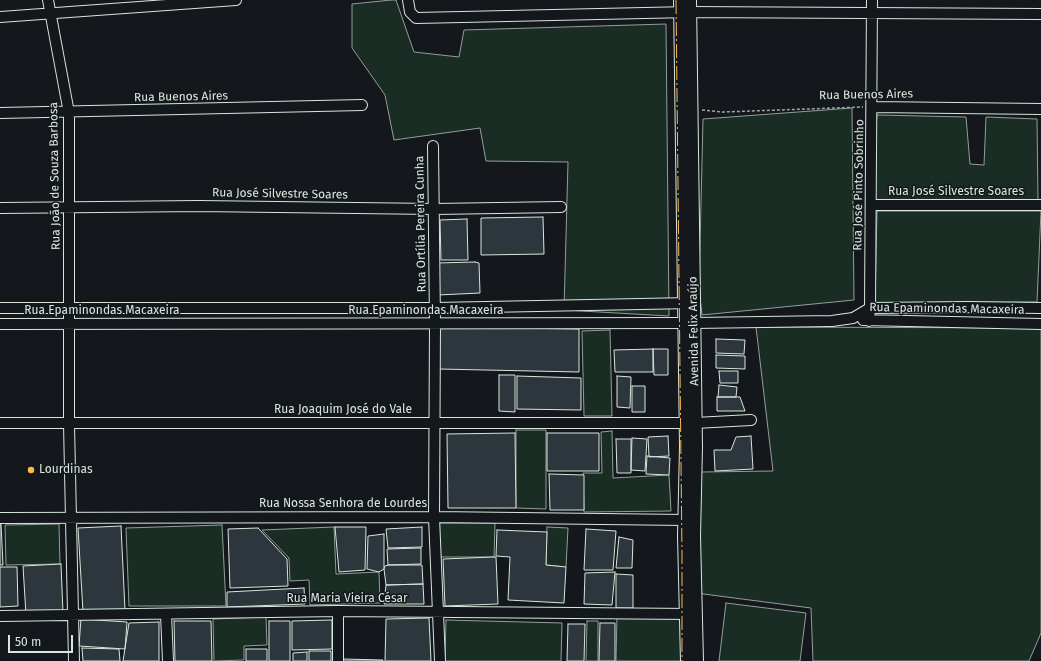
<!DOCTYPE html>
<html>
<head>
<meta charset="utf-8">
<style>
	body { margin:0 }
	#map { position:relative; width:1041px; height:661px; overflow:hidden; background:#14181c; font-family:"Fira Sans",sans-serif }
	canvas { display:block }
	.scale { position:absolute; left:8px; top:635px; width:65px; height:18px; box-sizing:border-box; border:2px solid #d8e6dc; border-top:0; padding-left:5px; font-size:12px; line-height:14px; white-space:nowrap; color:#d8e6dc; -webkit-text-stroke:3px #14181c; paint-order:stroke }
</style>
</head>
<body>
<div id="map">
<canvas width="1041" height="661"></canvas>
<div class="scale">50 m</div>
</div>
<script>
const c = document.querySelector('canvas').getContext('2d');
c.lineJoin = 'round';
function fillPath(path, color) {
  c.fillStyle = color;
  c.fill(path, 'evenodd');
}
function poly(rows) {
  const path = new Path2D();
  for (const r of rows) {
    path.moveTo(r[0], r[1]);
    for (let i = 2; i < r.length; i += 2) path.lineTo(r[i], r[i + 1]);
  }
  return path;
}
function trace(path, color, width, dash) {
  c.strokeStyle = color;
  c.lineWidth = width;
  c.lineCap = dash ? 'butt' : 'round';
  c.setLineDash(dash || []);
  c.stroke(path);
}
function label(font, color, halo, rows, align = 'center') {
  c.font = font + ' "Fira Sans",sans-serif';
  c.lineWidth = 3;
  c.setLineDash([]);
  c.textBaseline = 'middle';
  c.strokeStyle = halo;
  c.fillStyle = color;
  for (const [text, x, y, turn = 0] of rows) {
    c.save();
    c.translate(x, y);
    c.rotate((+turn || 0) * Math.PI / 180);
    c.textAlign = isNaN(turn) ? turn : align;
    if (halo) c.strokeText(text, 0, 0);
    c.fillText(text, 0, 0);
    c.restore();
  }
}
const green = poly([
	[391,0,396,0,414,52,459,57,464,30,666,24,669,316,564,310,568,162,486,161,480,128,394,140,385,95,352,48,352,4,391,0],
	[852,108,854,300,702,315,699,288,703,119,852,108],
	[877,115,966,117,970,164,984,165,986,117,1037,119,1038,201,876,205,871,194,877,115],
	[877,211,1041,211,1037,302,875,303,877,211],
	[756,327,1041,328,1041,633,1029,661,813,661,811,608,696,593,701,472,773,471,756,327],
	[610,330,612,416,584,416,582,331,610,330],
	[516,430,546,430,546,509,516,508,516,430],
	[612,431,613,478,669,475,671,511,584,512,583,473,602,473,601,432,612,431],
	[439,523,495,523,494,557,440,557,439,523],
	[59,524,60,564,6,565,5,525,59,524],
	[222,525,226,606,129,606,126,528,222,525],
	[334,527,336,574,379,572,380,603,310,605,309,580,290,581,289,558,262,530,334,527],
	[547,527,568,528,566,567,546,565,547,527],
	[726,603,806,613,800,661,719,661,726,603],
	[617,616,683,617,682,661,616,661,617,616],
	[266,617,267,645,244,646,244,660,214,661,213,619,266,617],
	[446,620,562,623,561,661,445,661,446,620],
	[587,621,598,621,598,661,586,661,587,621]
]);
fillPath(green, '#1a2d24');
trace(green, '#939e99', 1);
const building = poly([
	[543,217,544,254,481,255,481,218,543,217],
	[467,219,468,260,441,260,440,220,467,219],
	[475,262,479,263,480,293,438,295,437,263,475,262],
	[439,327,579,329,579,372,439,369,439,327],
	[716,339,745,340,744,354,716,353,716,339],
	[653,349,653,372,615,372,614,350,653,349],
	[653,349,668,349,668,375,654,375,653,349],
	[716,355,745,356,745,369,716,368,716,355],
	[719,371,738,371,738,383,720,383,719,371],
	[499,375,515,375,515,412,499,411,499,375],
	[517,376,581,378,581,410,517,409,517,376],
	[617,376,631,377,630,408,617,407,617,376],
	[719,385,737,387,736,397,718,397,719,385],
	[632,386,645,386,645,412,632,412,632,386],
	[717,397,740,397,745,411,717,411,717,397],
	[515,433,516,508,448,508,447,434,515,433],
	[547,433,599,433,599,471,547,471,547,433],
	[668,436,669,456,649,457,648,437,668,436],
	[751,436,753,469,715,471,714,450,731,450,736,437,751,436],
	[632,438,647,439,645,471,631,470,632,438],
	[616,439,631,439,631,473,617,473,616,439],
	[647,456,670,458,669,475,646,474,647,456],
	[549,474,584,475,584,510,550,510,549,474],
	[0,524,1,524,3,565,0,565,0,524],
	[121,526,125,610,83,612,78,528,121,526],
	[335,527,366,527,365,570,339,572,335,527],
	[422,527,422,547,388,548,386,529,422,527],
	[258,528,287,559,288,586,230,588,228,529,258,528],
	[586,529,616,531,613,570,584,570,586,529],
	[497,530,547,532,546,565,566,567,564,603,508,600,510,557,496,556,497,530],
	[384,534,384,569,379,572,367,569,368,536,384,534],
	[619,537,633,540,632,568,616,568,619,537],
	[421,548,421,564,388,565,387,549,421,548],
	[494,557,496,557,498,604,445,606,443,559,494,557],
	[61,564,63,613,26,615,23,566,61,564],
	[388,565,422,565,423,584,386,585,384,569,385,566,388,565],
	[0,567,17,567,18,606,0,607,0,567],
	[615,572,612,605,584,604,585,573,615,572],
	[616,574,633,575,633,608,616,608,616,574],
	[423,584,424,604,384,604,386,585,423,584],
	[304,588,305,604,227,607,227,592,304,588],
	[429,618,431,661,385,661,386,619,429,618],
	[81,619,127,622,125,649,79,646,81,619],
	[332,620,332,649,292,650,292,621,332,620],
	[174,621,211,621,212,661,175,661,174,621],
	[269,621,290,621,290,661,269,661,269,621],
	[159,622,159,661,123,661,129,623,159,622],
	[600,623,615,623,615,661,599,661,600,623],
	[568,624,585,624,584,661,567,661,568,624],
	[82,648,119,649,120,661,83,661,82,648],
	[246,649,267,649,267,661,246,661,246,649],
	[309,651,331,651,331,661,309,661,309,651],
	[307,652,307,661,293,661,293,653,307,652],
	[342,659,383,660,383,661,342,661,342,659]
]);
fillPath(building, '#2c363c');
trace(building, '#d8e6dc', 1);
const minor = poly([
	[48,0,69,113,69,424,74,661],
	[408,0,410,12,416,18,690,12,1041,14],
	[0,17,236,0],
	[872,107,1041,109],
	[0,113,362,105],
	[433,146,435,324,434,517,440,661],
	[871,205,1041,205],
	[0,208,199,206,434,209,561,207],
	[0,308,435,308,692,303],
	[863,320,1041,324],
	[869,321,870,308,872,0],
	[0,324,694,323,832,321,853,318,870,308,968,307,1041,308],
	[0,423,685,423],
	[695,423,751,420],
	[0,518,434,517,686,520],
	[338,611,338,661],
	[166,614,168,661],
	[0,616,338,611,692,614]
]);
const major = poly([
	[680,0,686,447,684,536,687,661],
	[690,0,696,447,694,536,697,661]
]);
trace(minor, '#d8e6dc', 12);
trace(major, '#d8e6dc', 14);
trace(poly([
	[702,110,723,112,863,107]
]), '#9da8a2', 1.5, [3, 2]);
trace(minor, '#14181c', 10);
trace(major, '#14181c', 12);
trace(poly([
	[676,0,682,554,682,661]
]), '#ffb74d', 1, [14, 3, 2, 3]);
for (const [x, y, r, color] of [
	[31,470,4,"#ffb74d"]
]) {
  const dot = new Path2D();
  dot.arc(x, y, r, 0, 2 * Math.PI);
  c.fillStyle = color;
  c.fill(dot);
  trace(dot, '#14181c', 1.5);
}
label('12px', '#d8e6dc', '#14181c', [
	["Rua Buenos Aires",866,95,-1],
	["Rua Buenos Aires",181,97,-1],
	["Rua João de Souza Barbosa",55,176,-91],
	["Rua José Pinto Sobrinho",859,185,-89],
	["Rua José Silvestre Soares",956,192],
	["Rua José Silvestre Soares",280,194,1],
	["Rua Ortília Pereira Cunha",421,224,-91],
	["Rua Epaminondas Macaxeira",947,309,1],
	["Rua Epaminondas Macaxeira",102,311],
	["Rua Epaminondas Macaxeira",426,311],
	["Avenida Felix Araújo",694,331,-91],
	["Rua Joaquim José do Vale",343,410],
	["Rua Nossa Senhora de Lourdes",343,504],
	["Rua Maria Vieira César",347,599]
]);
label('12px', '#d8e6dc', '#14181c', [
	["Lourdinas",39,470]
], 'left');
</script>
</body>
</html>
